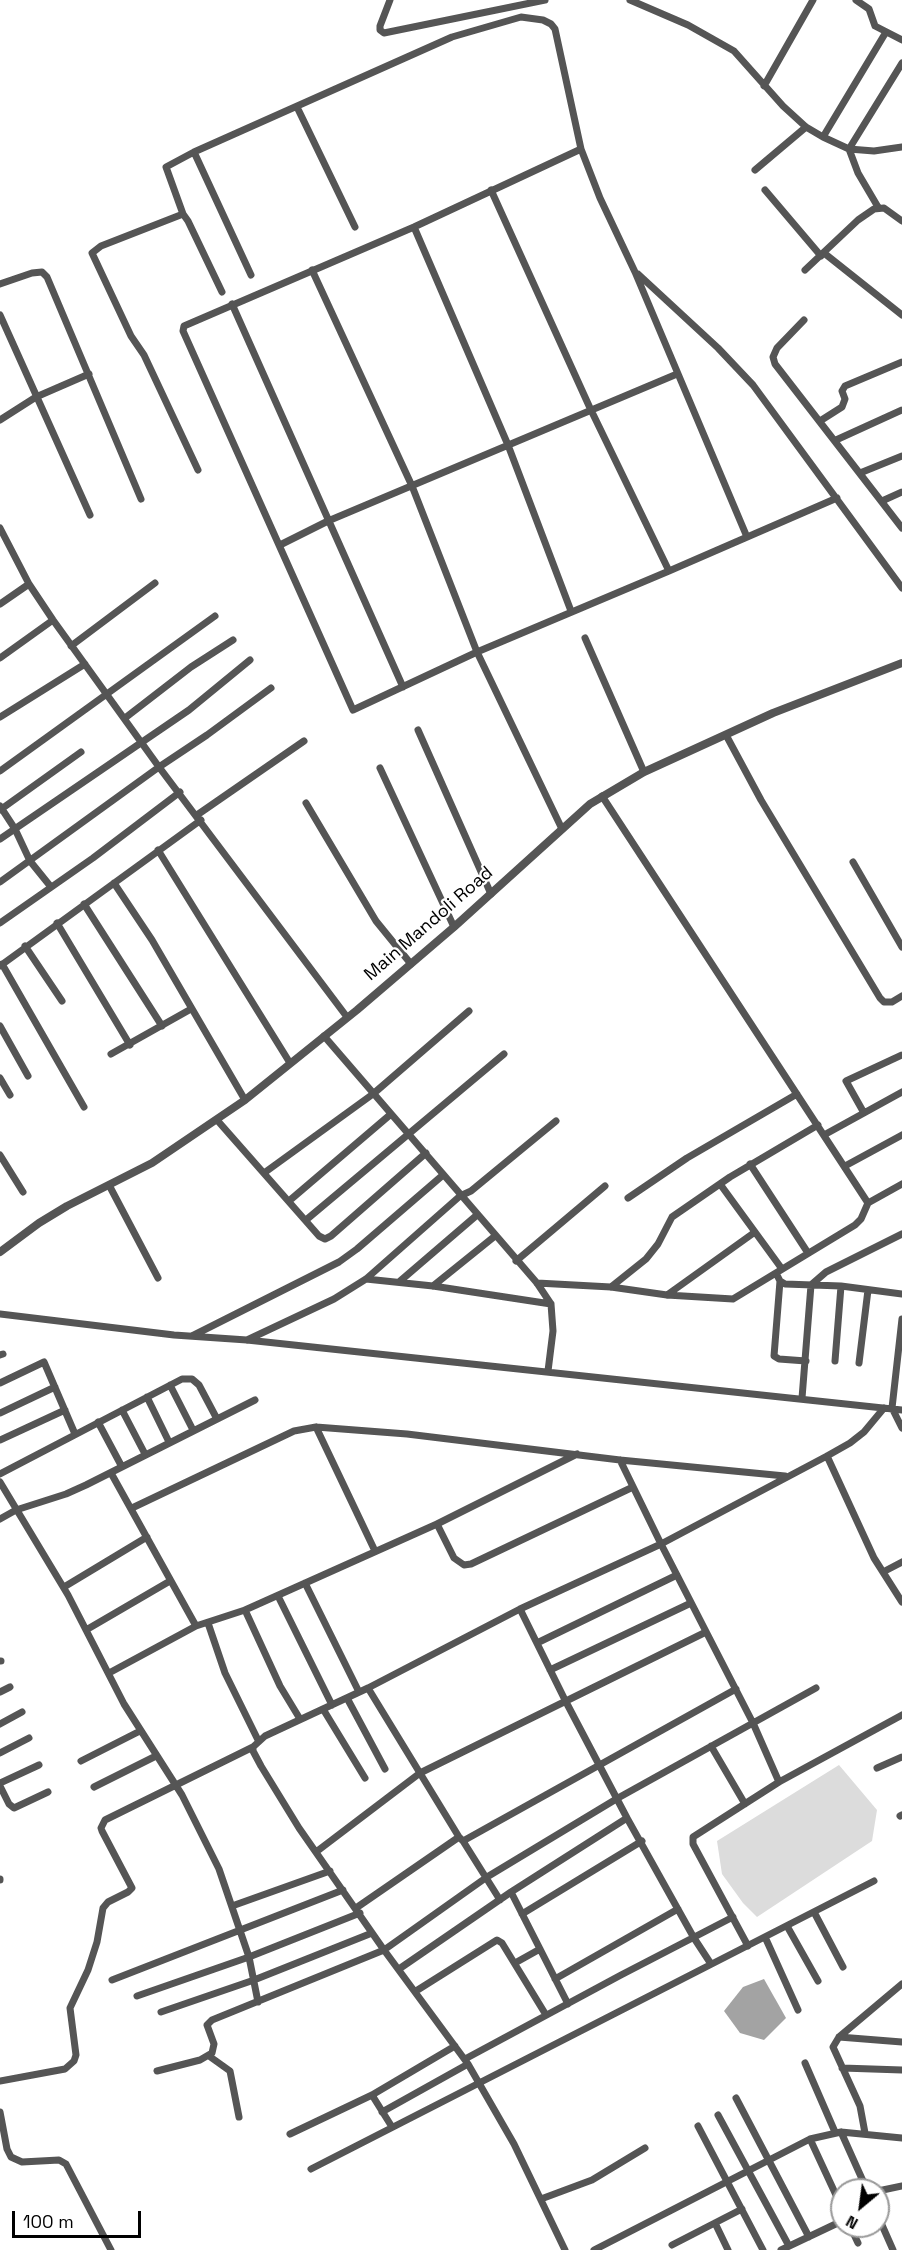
<!DOCTYPE html>
<html>
<head>
<meta charset="utf-8">
<style>
	body { margin:0 }
	#map { position:relative; width:902px; height:2250px; overflow:hidden; background:#fff; font-family:"Space Grotesk",sans-serif }
	canvas { display:block }
	.north { position:absolute; left:830px; top:2178px; width:60px; height:60px; box-sizing:border-box; background:#fff; border:2px solid #999; border-radius:50%; rotate:209deg; font-size:16px; font-weight:700; line-height:24px; text-align:center; color:#000 }
	.north::after { content:''; display:block; margin:auto; width:21px; height:27px; background:#000; clip-path:polygon(50% 0,100% 100%,50% 72%,0 100%) }
	.scale { position:absolute; left:12px; top:2211px; width:129px; height:27px; box-sizing:border-box; border:3px solid #000; border-top:0; padding-left:8px; font-size:18px; line-height:21px; white-space:nowrap; color:#000; -webkit-text-stroke:4px #fff; paint-order:stroke }
</style>
</head>
<body>
<div id="map">
<canvas width="902" height="2250"></canvas>
<div class="north">N</div>
<div class="scale">100 m</div>
</div>
<script>
const c = document.querySelector('canvas').getContext('2d');
c.lineJoin = 'round';
function fillPath(path, color) {
  c.fillStyle = color;
  c.fill(path, 'evenodd');
}
function poly(rows) {
  const path = new Path2D();
  for (const r of rows) {
    path.moveTo(r[0], r[1]);
    for (let i = 2; i < r.length; i += 2) path.lineTo(r[i], r[i + 1]);
  }
  return path;
}
function trace(path, color, width, dash) {
  c.strokeStyle = color;
  c.lineWidth = width;
  c.lineCap = dash ? 'butt' : 'round';
  c.setLineDash(dash || []);
  c.stroke(path);
}
function label(font, color, halo, rows, align = 'center') {
  c.font = font + ' "Space Grotesk",sans-serif';
  c.lineWidth = 4.5;
  c.setLineDash([]);
  c.textBaseline = 'middle';
  c.strokeStyle = halo;
  c.fillStyle = color;
  for (const [text, x, y, turn = 0] of rows) {
    c.save();
    c.translate(x, y);
    c.rotate((+turn || 0) * Math.PI / 180);
    c.textAlign = isNaN(turn) ? turn : align;
    if (halo) c.strokeText(text, 0, 0);
    c.fillText(text, 0, 0);
    c.restore();
  }
}
fillPath(poly([
	[839,1765,877,1810,872,1841,757,1917,743,1903,722,1874,717,1841]
]), '#dcdcdc');
fillPath(poly([
	[764,1979,786,2018,764,2040,740,2033,724,2011,743,1987]
]), '#a3a3a3');
trace(poly([
	[390,0,380,26,380,30,384,33,545,0],
	[630,0,688,25,734,51,783,106,806,127,823,137,849,149,874,151,902,147],
	[856,0,869,9,875,26,902,40],
	[764,86,813,0],
	[297,107,355,227],
	[823,137,886,32],
	[194,152,251,275],
	[755,170,806,127],
	[491,190,590,408,669,571],
	[765,190,821,256],
	[878,207,858,173,849,149,902,63],
	[183,214,101,246,92,253,131,336,144,355,198,470],
	[414,227,508,445,571,611],
	[824,253,902,315],
	[312,270,412,486,477,652,562,829],
	[805,270,858,220,874,209,884,208,902,221],
	[638,274,718,348,753,385,902,588],
	[0,284,32,273,42,272,47,277,141,499],
	[222,292,188,221,183,214,166,167,194,152,452,37,521,17,543,20,551,24,555,29,581,149],
	[232,304,403,687],
	[0,315,90,515],
	[804,320,777,348,773,357,775,364,902,528],
	[0,420,36,397,89,374],
	[820,421,842,407,845,399,842,391,845,386,902,362],
	[836,440,902,410],
	[860,473,902,456],
	[882,501,902,492],
	[0,528,29,584,53,620,159,767,347,1017],
	[747,537,635,272,600,198,581,149,414,227,184,326,183,331,353,710,477,652,669,571,837,498],
	[280,545,328,521,677,374],
	[0,604,29,584],
	[585,638,644,772],
	[71,646,155,583],
	[0,658,53,620],
	[0,717,85,664],
	[125,718,191,667,233,640],
	[418,730,491,894],
	[726,735,761,800,880,998,884,1002,892,1002,902,996],
	[380,768,454,927],
	[0,771,215,616],
	[602,796,868,1203],
	[306,803,376,921,411,964],
	[0,806,15,829,30,861,51,887],
	[0,810,81,752],
	[197,815,304,741],
	[0,839,189,710,250,660],
	[158,850,290,1063],
	[853,862,902,947],
	[0,882,159,767,207,735,271,688],
	[114,883,152,940,245,1100],
	[84,904,162,1026],
	[0,923,93,858,180,792],
	[57,923,130,1045],
	[25,946,62,1001],
	[2,964,84,1107],
	[0,966,201,820],
	[0,1026,28,1076],
	[324,1036,537,1283,551,1304,553,1331,548,1371],
	[111,1054,191,1009],
	[0,1078,10,1095],
	[864,1113,846,1081,902,1055],
	[217,1120,319,1236,325,1239,331,1236,426,1153],
	[824,1135,902,1092],
	[0,1155,23,1192],
	[750,1164,808,1253],
	[845,1166,902,1135],
	[264,1173,373,1094,469,1011],
	[720,1184,782,1269],
	[109,1185,158,1278],
	[628,1198,687,1158,797,1094],
	[289,1201,391,1114],
	[306,1220,504,1054],
	[516,1261,605,1186],
	[776,1273,780,1281,785,1284,841,1286,902,1294],
	[366,1279,433,1286,551,1304],
	[780,1281,774,1356,779,1359,806,1361],
	[399,1282,477,1215],
	[537,1283,611,1287,667,1295,733,1299,855,1225,861,1219,868,1203,902,1184],
	[433,1286,495,1236],
	[611,1287,646,1259,658,1244,672,1217,730,1177,818,1125],
	[667,1295,755,1232],
	[0,1314,174,1335,247,1340,902,1410],
	[902,1319,892,1408,902,1428],
	[192,1336,339,1262,357,1249,443,1175],
	[247,1340,334,1299,366,1279,460,1196,471,1191,556,1121],
	[0,1355,3,1354],
	[835,1361,841,1286],
	[859,1363,868,1290],
	[0,1383,44,1362,75,1434],
	[170,1385,193,1430],
	[147,1397,169,1442],
	[802,1398,811,1285,826,1272,902,1234],
	[122,1410,145,1454],
	[0,1413,55,1387],
	[98,1422,122,1467],
	[316,1427,375,1551],
	[0,1440,65,1410],
	[827,1456,874,1558,902,1602],
	[620,1460,661,1544,753,1723,779,1782],
	[111,1473,196,1626],
	[0,1474,182,1379,192,1379,199,1385,217,1419],
	[0,1482,68,1595,124,1704,182,1795,219,1869,249,1957,258,2002],
	[132,1508,294,1431,316,1427,407,1434,620,1460,785,1476],
	[0,1519,16,1510,66,1494,86,1485,255,1400],
	[437,1524,454,1558,464,1565,471,1564,633,1487],
	[883,1572,902,1562],
	[305,1583,359,1692],
	[64,1587,147,1537],
	[278,1596,332,1705],
	[520,1609,565,1700,627,1818,694,1938,711,1964],
	[245,1610,280,1686,300,1719],
	[208,1623,225,1673,258,1740],
	[86,1630,170,1581],
	[537,1643,677,1575],
	[0,1661,1,1661],
	[550,1670,691,1603],
	[109,1673,196,1626,245,1610,437,1524,577,1454],
	[368,1688,459,1837],
	[0,1692,10,1687],
	[347,1698,385,1769],
	[323,1709,365,1778],
	[0,1724,22,1712],
	[711,1746,745,1804],
	[0,1753,29,1738],
	[81,1761,140,1731],
	[877,1768,902,1757],
	[0,1783,39,1765],
	[0,1786,9,1804,14,1808,48,1792],
	[94,1787,156,1756],
	[900,1816,902,1815],
	[463,1841,500,1900],
	[316,1852,420,1773,706,1632],
	[0,1880,0,1879],
	[511,1892,568,2004],
	[232,1906,330,1871],
	[356,1908,459,1837,463,1841,736,1689],
	[814,1912,843,1967],
	[522,1914,642,1841],
	[787,1926,818,1981],
	[765,1937,798,2010],
	[748,1946,693,1844,693,1837,779,1782,902,1715],
	[515,1963,540,1949],
	[399,1969,511,1892,627,1818],
	[555,1979,678,1909],
	[112,1980,343,1890],
	[416,1991,497,1940,502,1943,546,2015],
	[137,1996,249,1957,360,1913],
	[161,2012,254,1980,372,1933],
	[839,2037,902,2042],
	[209,2056,230,2071,239,2117],
	[465,2059,621,1975,733,1917],
	[805,2063,835,2132],
	[842,2068,902,2070],
	[157,2071,200,2060,212,2053,214,2044,207,2025,212,2020,384,1950,487,1877,618,1798,816,1688],
	[0,2081,65,2069,74,2061,76,2055,70,2008,88,1970,97,1942,103,1908,108,1902,128,1892,132,1888,102,1831,101,1828,105,1820,253,1747],
	[372,2095,392,2127],
	[736,2098,809,2237],
	[0,2112,7,2149,11,2157,22,2162,59,2160,66,2164,111,2250],
	[382,2112,468,2064],
	[718,2115,789,2246],
	[698,2126,763,2250],
	[841,2132,867,2190],
	[865,2133,860,2106,833,2047,839,2037,902,1984],
	[290,2134,372,2095,455,2046],
	[810,2139,842,2208],
	[311,2169,874,1881],
	[878,2191,902,2186],
	[541,2199,592,2180,645,2148],
	[878,2216,893,2250],
	[715,2223,728,2250],
	[850,2226,858,2243],
	[672,2245,742,2209],
	[565,2250,514,2144,468,2064,384,1950,299,1828,261,1766,253,1751,253,1747,265,1736,368,1688,520,1609,661,1544,827,1456,850,1443,864,1432,884,1408],
	[594,2250,810,2139,841,2132,902,2138],
	[781,2250,842,2221]
]), '#555', 7);
trace(poly([
	[0,1252,39,1223,67,1206,152,1163,245,1100,357,1010,454,927,590,804,644,772,773,713,902,663]
]), '#555', 8);
label('18px', '#000', '#fff', [
	["Main Mandoli Road",429,924,-41]
]);
</script>
</body>
</html>
